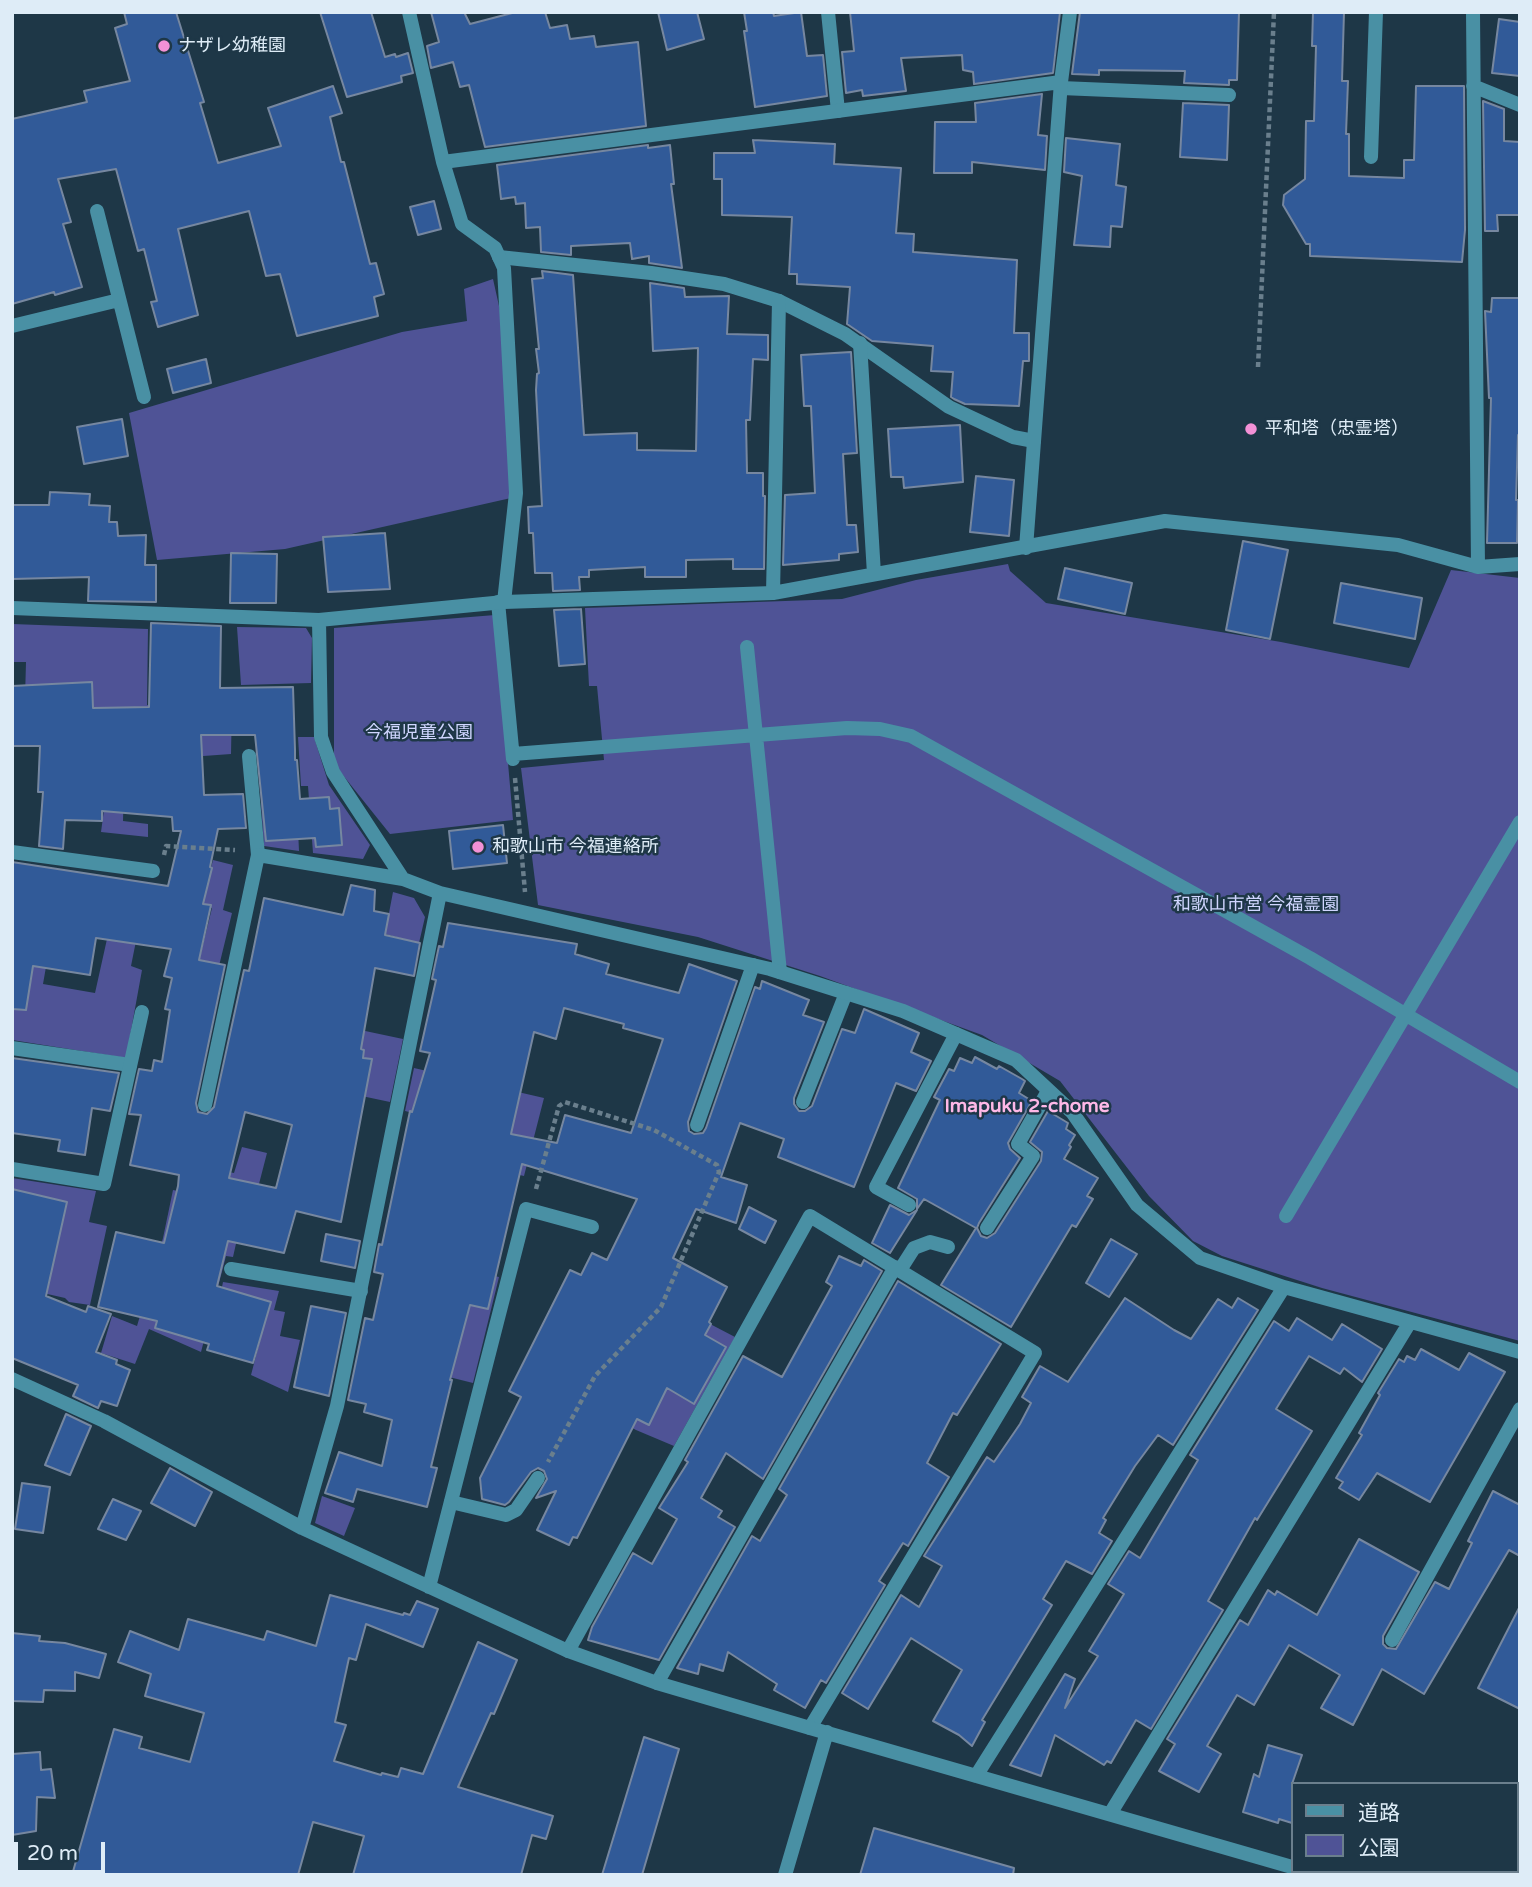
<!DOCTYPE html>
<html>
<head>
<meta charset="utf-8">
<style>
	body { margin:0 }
	#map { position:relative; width:1532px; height:1887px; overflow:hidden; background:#1e3747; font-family:"Varela Round","Noto Sans JP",sans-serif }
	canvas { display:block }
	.frame { position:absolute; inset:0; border:14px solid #deecf7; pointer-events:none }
	.legend { position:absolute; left:1291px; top:1782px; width:228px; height:91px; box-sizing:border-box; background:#1e3747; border:2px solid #6b7f8d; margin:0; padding:9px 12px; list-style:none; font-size:21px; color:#deecf7 }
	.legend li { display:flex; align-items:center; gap:14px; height:35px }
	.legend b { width:35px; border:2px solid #6b7f8d }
	.scale { position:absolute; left:14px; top:1842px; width:91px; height:32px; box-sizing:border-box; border:4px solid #deecf7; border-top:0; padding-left:9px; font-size:21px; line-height:24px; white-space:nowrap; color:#deecf7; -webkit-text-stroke:5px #1e3747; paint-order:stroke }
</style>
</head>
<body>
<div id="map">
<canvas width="1532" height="1887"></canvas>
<div class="frame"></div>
<ul class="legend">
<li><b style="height:9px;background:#4990a4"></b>道路</li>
<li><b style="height:19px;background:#4f5396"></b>公園</li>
</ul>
<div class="scale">20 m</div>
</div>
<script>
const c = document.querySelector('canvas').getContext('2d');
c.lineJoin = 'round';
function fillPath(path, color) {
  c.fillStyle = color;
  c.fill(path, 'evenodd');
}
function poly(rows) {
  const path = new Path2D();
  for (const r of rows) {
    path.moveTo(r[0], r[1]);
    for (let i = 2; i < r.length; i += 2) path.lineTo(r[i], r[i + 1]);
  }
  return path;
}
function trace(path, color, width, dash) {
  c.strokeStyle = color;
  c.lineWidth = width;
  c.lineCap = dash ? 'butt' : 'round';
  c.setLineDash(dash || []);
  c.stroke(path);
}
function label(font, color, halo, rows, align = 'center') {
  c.font = font + ' "Varela Round","Noto Sans JP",sans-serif';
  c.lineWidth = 5;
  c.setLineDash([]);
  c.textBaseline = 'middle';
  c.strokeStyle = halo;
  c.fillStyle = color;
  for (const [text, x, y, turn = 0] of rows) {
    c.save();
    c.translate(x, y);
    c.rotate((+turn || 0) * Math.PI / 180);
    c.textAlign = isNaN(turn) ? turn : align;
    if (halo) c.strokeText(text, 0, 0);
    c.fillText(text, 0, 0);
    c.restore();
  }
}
fillPath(poly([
	[493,279,501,315,511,498,285,549,157,560,129,413,402,332,467,321,464,289],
	[1008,564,1010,571,1046,603,1281,642,1409,668,1451,570,1520,578,1520,1341,1322,1288,1222,1256,1193,1241,1149,1196,1060,1081,982,1035,820,976,698,937,538,905,521,768,604,760,597,686,589,686,585,608,842,599,916,580],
	[495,615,513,820,390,834,334,764,334,628],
	[12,624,148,629,147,705,232,703,231,754,107,763,105,707,12,710,25,698,26,662,12,662],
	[237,627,306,628,312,638,311,683,241,685],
	[298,737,314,737,329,785,370,845,363,859,313,853,308,786,301,786],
	[108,780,124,780,123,821,148,824,148,837,101,832],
	[296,785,299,851,264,846,260,788],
	[213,860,233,865,223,910,232,913,218,970,198,965,212,908,201,905],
	[393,892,414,898,425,917,419,943,385,934],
	[56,910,43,984,95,993,111,921,139,926,131,966,142,970,126,1058,12,1040,12,949],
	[318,1021,403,1039,390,1102,305,1084],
	[414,1068,544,1098,524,1176,458,1161,464,1125,405,1111],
	[242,1147,267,1153,252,1211,244,1208,233,1257,226,1256,201,1352,149,1329,135,1364,101,1353,112,1316,137,1326,163,1238,173,1190,211,1198,218,1170,234,1173],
	[12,1178,96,1191,89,1222,107,1226,90,1305,69,1302,65,1298,12,1286],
	[451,1266,499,1277,473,1383,445,1376],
	[223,1282,279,1291,274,1310,285,1312,280,1336,300,1340,288,1392,251,1375,269,1306,221,1292],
	[668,1302,735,1337,674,1446,636,1430,590,1405],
	[322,1496,355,1508,344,1536,315,1523]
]), '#4f5396');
const building = poly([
	[124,12,176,12,204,102,200,103,218,163,281,146,268,108,333,86,342,113,330,117,341,162,344,162,370,264,376,263,384,294,374,297,378,316,297,336,280,274,266,276,249,211,178,229,198,315,158,327,151,302,157,301,144,249,138,251,116,169,58,179,71,222,63,224,82,287,55,295,54,292,12,304,12,119,87,102,84,91,130,81,115,28,127,24,124,12],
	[320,12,371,12,385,57,395,54,396,57,408,53,413,73,401,76,402,82,347,97,320,12],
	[431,12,464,12,470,24,516,12,545,12,550,28,567,25,570,39,594,36,596,47,638,42,646,126,485,147,469,85,460,87,453,62,431,68,427,46,439,42,431,12],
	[658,12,697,12,704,39,667,50,658,12],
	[744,12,773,12,774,16,801,12,807,56,823,55,827,96,755,107,744,31,747,31,744,12],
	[850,12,1060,12,1053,73,974,84,973,72,963,70,962,55,901,58,906,91,863,96,862,90,846,93,842,52,854,51,850,12],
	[1080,12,1239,12,1237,80,1229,80,1229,85,1184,83,1185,71,1099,70,1099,75,1072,74,1080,12],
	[1313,12,1344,12,1342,81,1348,81,1346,134,1349,134,1349,176,1404,178,1404,160,1414,160,1416,86,1464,86,1465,230,1462,262,1310,256,1310,244,1306,244,1283,205,1284,195,1305,179,1306,121,1314,121,1316,46,1312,46,1313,12],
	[1499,19,1520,22,1520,76,1492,73,1499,19],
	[1042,94,1038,135,1047,136,1045,170,972,162,972,173,934,173,935,122,976,122,975,103,1042,94],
	[1483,101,1504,109,1504,141,1520,142,1520,215,1497,215,1498,231,1485,231,1483,101],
	[1183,103,1229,105,1227,160,1180,157,1183,103],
	[1066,138,1120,144,1116,185,1126,187,1122,227,1111,226,1110,247,1074,245,1082,176,1064,172,1066,138],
	[753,140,835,144,834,164,901,168,896,233,914,234,913,252,1017,260,1014,333,1029,333,1029,361,1023,361,1019,406,965,404,954,399,951,397,953,372,931,371,933,346,872,341,847,324,850,287,797,284,797,274,789,274,792,217,722,215,722,179,714,179,714,153,755,153,753,140],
	[648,145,648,148,670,145,674,184,671,184,682,268,649,263,649,256,632,259,630,243,571,246,571,255,541,252,540,227,526,228,525,203,516,204,515,197,501,199,497,165,648,145],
	[434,201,441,229,418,235,410,207,434,201],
	[542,271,573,275,584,435,637,433,637,450,696,451,698,348,653,351,650,283,684,288,685,297,729,296,727,334,768,335,768,360,753,359,750,420,746,420,747,473,763,473,763,496,765,496,764,569,733,569,733,559,686,560,686,577,645,577,645,567,589,570,589,577,579,577,580,590,553,591,552,573,535,573,533,533,529,533,528,507,542,506,536,390,537,374,539,373,536,349,539,349,532,279,543,278,542,271],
	[1492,298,1520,298,1520,435,1518,435,1516,500,1518,500,1517,543,1487,543,1491,398,1489,398,1485,311,1491,312,1492,298],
	[851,352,857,453,843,454,847,525,856,525,858,552,839,554,839,560,783,565,785,495,815,493,811,406,804,406,801,355,851,352],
	[206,359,211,383,173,393,167,369,206,359],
	[122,419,128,456,84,464,77,427,122,419],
	[960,425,963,482,904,488,903,477,891,477,888,429,960,425],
	[976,476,1014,480,1009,536,970,532,976,476],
	[50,492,90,494,89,505,110,506,109,522,117,522,118,536,146,535,145,565,156,565,156,602,88,601,89,577,12,579,12,505,49,505,50,492],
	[385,533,390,589,328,592,323,537,385,533],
	[1243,541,1288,550,1270,639,1226,630,1243,541],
	[231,553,277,554,276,603,230,603,231,553],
	[1065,568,1132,583,1125,614,1058,599,1065,568],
	[1341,583,1422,598,1415,639,1334,623,1341,583],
	[581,609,585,664,559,666,554,610,581,609],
	[151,623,221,626,220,688,293,687,295,750,295,760,297,760,300,799,329,797,330,809,339,808,342,845,316,847,315,838,266,841,255,735,201,735,204,795,243,794,246,828,218,829,210,867,212,868,203,904,211,905,199,960,225,965,196,1103,198,1112,207,1114,214,1107,244,970,249,971,264,898,343,915,351,885,375,890,374,911,389,914,385,935,420,943,414,976,375,968,361,1049,364,1050,363,1058,372,1059,341,1222,296,1211,284,1253,228,1241,217,1286,271,1302,253,1363,207,1350,209,1344,155,1328,157,1321,98,1307,116,1232,164,1243,178,1186,179,1175,130,1165,141,1115,129,1114,139,1069,152,1071,154,1060,162,1062,170,1010,165,1009,172,978,164,976,171,949,96,938,90,975,33,966,26,1010,12,1009,12,862,168,886,181,831,173,831,172,817,102,811,102,821,65,820,63,849,39,846,43,792,38,792,40,746,12,746,12,686,92,682,93,708,149,707,151,623],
	[245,1112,292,1125,276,1188,229,1178,245,1112],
	[503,825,507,863,453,869,449,831,503,825],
	[448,923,577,944,575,954,609,964,606,974,679,993,689,964,737,981,688,1122,689,1131,694,1134,703,1133,706,1128,755,987,760,989,762,981,809,1000,803,1015,824,1022,794,1098,794,1104,799,1111,805,1111,812,1106,842,1029,855,1033,864,1009,919,1033,911,1052,931,1061,916,1091,896,1083,854,1187,778,1157,784,1139,740,1123,721,1177,747,1185,736,1223,696,1209,673,1258,727,1287,709,1322,711,1324,705,1335,726,1347,694,1404,667,1388,649,1425,637,1419,577,1538,573,1537,569,1545,537,1530,556,1491,536,1498,547,1479,544,1471,538,1468,531,1472,509,1502,505,1505,482,1499,480,1478,521,1397,509,1391,570,1270,581,1275,592,1253,607,1260,637,1199,522,1164,488,1309,470,1305,450,1380,452,1380,431,1467,437,1468,427,1507,357,1489,353,1502,325,1493,339,1452,382,1466,392,1420,364,1412,366,1404,348,1400,365,1318,373,1320,383,1274,374,1272,379,1244,382,1245,410,1111,412,1112,430,1053,420,1051,436,980,432,979,439,946,443,947,448,923],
	[564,1008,624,1024,623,1028,663,1039,631,1133,565,1115,557,1143,511,1134,534,1032,556,1039,564,1008],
	[975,1057,997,1069,999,1066,1022,1079,1025,1081,1019,1093,1032,1101,1008,1143,1010,1149,1020,1158,979,1223,977,1228,981,1236,987,1238,995,1233,1041,1161,1042,1152,1030,1142,1048,1111,1068,1123,1066,1129,1075,1135,1069,1145,1071,1147,1064,1159,1098,1178,1087,1196,1093,1199,1076,1227,1072,1225,1011,1327,941,1285,976,1228,924,1199,917,1209,917,1199,898,1188,940,1100,934,1097,949,1069,954,1071,960,1058,972,1063,975,1057],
	[12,1058,119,1073,110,1111,92,1108,85,1155,58,1151,60,1140,12,1133,12,1058],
	[12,1189,67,1202,46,1296,86,1312,88,1306,111,1314,96,1352,117,1360,116,1364,130,1370,117,1406,101,1401,98,1408,73,1396,78,1385,12,1358,12,1189],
	[890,1205,909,1215,917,1210,890,1253,872,1243,890,1205],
	[749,1207,776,1221,765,1243,739,1229,749,1207],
	[326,1234,360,1241,355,1268,321,1261,326,1234],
	[1111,1239,1137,1254,1109,1297,1086,1283,1111,1239],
	[839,1256,861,1266,864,1260,882,1271,763,1479,726,1453,701,1498,722,1511,718,1517,735,1527,659,1660,588,1640,592,1627,633,1553,652,1564,677,1519,659,1508,688,1462,685,1460,743,1356,782,1377,832,1286,826,1282,839,1256],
	[898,1281,1001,1344,957,1415,953,1413,927,1463,949,1477,908,1546,903,1543,879,1581,885,1585,826,1683,821,1680,805,1708,774,1690,777,1684,728,1652,723,1671,700,1664,698,1674,677,1668,752,1536,760,1541,787,1495,779,1489,898,1281],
	[1125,1298,1174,1330,1191,1339,1218,1299,1232,1308,1238,1298,1258,1310,1173,1445,1158,1435,1135,1466,1103,1518,1106,1520,1099,1533,1112,1541,1092,1574,1066,1561,1043,1599,1052,1605,982,1720,985,1722,972,1746,959,1735,933,1721,962,1670,911,1638,868,1709,842,1693,901,1595,919,1607,942,1566,924,1556,987,1457,994,1462,1020,1424,1031,1403,1022,1397,1040,1366,1068,1382,1125,1298],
	[311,1306,346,1313,329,1396,294,1387,311,1306],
	[1297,1318,1332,1340,1342,1324,1382,1349,1362,1382,1344,1368,1340,1374,1309,1356,1276,1409,1312,1431,1257,1520,1255,1518,1208,1601,1223,1610,1151,1729,1136,1720,1111,1763,1107,1761,1104,1765,1055,1735,1041,1776,1010,1765,1065,1674,1075,1679,1065,1708,1098,1656,1089,1651,1124,1594,1108,1584,1129,1551,1140,1558,1198,1460,1190,1455,1274,1321,1289,1331,1297,1318],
	[1421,1349,1459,1370,1469,1353,1505,1372,1430,1502,1377,1473,1359,1500,1339,1488,1343,1482,1336,1478,1362,1435,1359,1433,1380,1395,1378,1393,1399,1359,1404,1362,1407,1356,1415,1360,1421,1349],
	[66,1414,91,1426,70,1475,45,1465,66,1414],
	[170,1468,212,1492,195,1526,151,1503,170,1468],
	[22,1483,50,1487,43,1533,15,1529,22,1483],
	[1493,1491,1520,1505,1520,1556,1509,1550,1424,1694,1382,1669,1353,1725,1321,1708,1340,1675,1289,1645,1254,1705,1237,1695,1207,1746,1221,1754,1199,1792,1159,1771,1175,1744,1167,1739,1240,1620,1248,1625,1268,1590,1275,1595,1277,1591,1317,1615,1359,1539,1419,1572,1383,1636,1383,1644,1387,1648,1396,1649,1435,1582,1449,1589,1472,1543,1468,1541,1493,1491],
	[113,1499,141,1511,126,1540,98,1529,113,1499],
	[330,1595,403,1615,404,1613,410,1615,417,1601,438,1609,423,1647,366,1624,356,1660,349,1658,335,1722,346,1725,334,1761,381,1775,382,1773,398,1777,401,1768,423,1774,478,1642,517,1660,494,1714,491,1713,458,1787,553,1816,546,1839,532,1835,521,1875,353,1875,364,1836,313,1822,298,1875,72,1875,114,1729,142,1737,139,1748,190,1762,204,1713,145,1696,151,1674,118,1662,130,1631,179,1650,188,1619,264,1640,267,1631,316,1646,330,1595],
	[1520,1606,1520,1709,1478,1688,1520,1606],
	[12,1633,40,1636,39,1641,65,1643,106,1654,99,1678,75,1672,75,1691,44,1690,43,1702,12,1701,12,1633],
	[644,1737,679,1749,642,1875,602,1875,644,1737],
	[1268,1745,1302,1755,1292,1784,1292,1823,1279,1819,1278,1823,1243,1812,1254,1774,1259,1777,1268,1745],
	[40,1752,41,1770,51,1769,55,1798,37,1797,36,1831,12,1835,12,1754,40,1752],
	[874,1828,1014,1868,1013,1875,860,1875,874,1828]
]);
fillPath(building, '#315a98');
trace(building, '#7687a0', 2);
trace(poly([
	[1258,367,1274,12],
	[515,778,525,892],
	[164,855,166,846,235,850],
	[536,1189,559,1106,565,1102,654,1130,717,1165,719,1172,661,1307,595,1376,548,1462]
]), '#6a7f8d', 4.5, [5, 3.5]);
trace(poly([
	[828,12,838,111],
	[1061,88,1229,95],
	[97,211,144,397],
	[499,257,651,273,724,284,779,301,845,334,949,407,1013,437,1034,441],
	[12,326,119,300],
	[498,602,513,759],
	[747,647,780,972],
	[513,754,847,728,880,729,911,736,1310,958,1520,1082],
	[249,756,258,855],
	[12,852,153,871],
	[12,1048,130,1065],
	[803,1102,846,993],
	[697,1125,753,965],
	[909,1205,876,1187,956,1034],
	[1286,1216,1520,822],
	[987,1228,1033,1156,1018,1144,1048,1091],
	[231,1269,361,1291],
	[900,1270,914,1248,930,1242,948,1247],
	[451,1502,506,1515,516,1510,538,1478],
	[1392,1640,1520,1409],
	[568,1651,810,1216,1035,1353,810,1728],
	[657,1683,895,1267],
	[1516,1844,1520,1837],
	[1502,1875,1503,1871]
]), '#4990a4', 14);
trace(poly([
	[409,12,443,162,462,224,495,248,504,268,516,493,504,602],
	[1473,12,1478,567],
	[1473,86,1520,105],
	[1371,157,1376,12],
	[443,162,1061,82,1070,12],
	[860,343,874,574],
	[1026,548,1061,82],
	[773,593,779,301],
	[12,608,319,620,504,602,773,593,1165,521,1398,545,1478,567,1520,564],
	[319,620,321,737,333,772,403,879,440,893,770,969,903,1011,1016,1060,1072,1112,1137,1205,1200,1258,1284,1287,1520,1352],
	[205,1105,258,855,403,879],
	[12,1169,104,1184,142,1012],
	[12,1379,104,1421,302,1528,568,1651,657,1683,810,1728,1292,1867],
	[302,1528,337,1406,440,893],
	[429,1587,526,1209,592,1227],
	[976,1776,1284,1287],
	[1110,1814,1410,1322],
	[1308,1871,1320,1875],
	[785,1875,827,1732]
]), '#4990a4', 14);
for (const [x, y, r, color] of [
	[164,46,7,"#f391d6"],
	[1251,429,7,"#f391d6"],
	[478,847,7,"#f391d6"]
]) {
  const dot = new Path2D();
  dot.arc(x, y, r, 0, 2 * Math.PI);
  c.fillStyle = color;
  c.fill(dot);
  trace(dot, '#1e3747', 2.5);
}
label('18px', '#deecf7', '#1e3747', [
	["ナザレ幼稚園",178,46],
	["平和塔（忠霊塔）",1265,429],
	["和歌山市 今福連絡所",492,847]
], 'left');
label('18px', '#d0d6ff', '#1e3747', [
	["今福児童公園",419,733],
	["和歌山市営 今福霊園",1256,905]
]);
label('bold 19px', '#feb8e7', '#1e3747', [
	["Imapuku 2-chome",1027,1107]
]);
</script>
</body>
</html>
